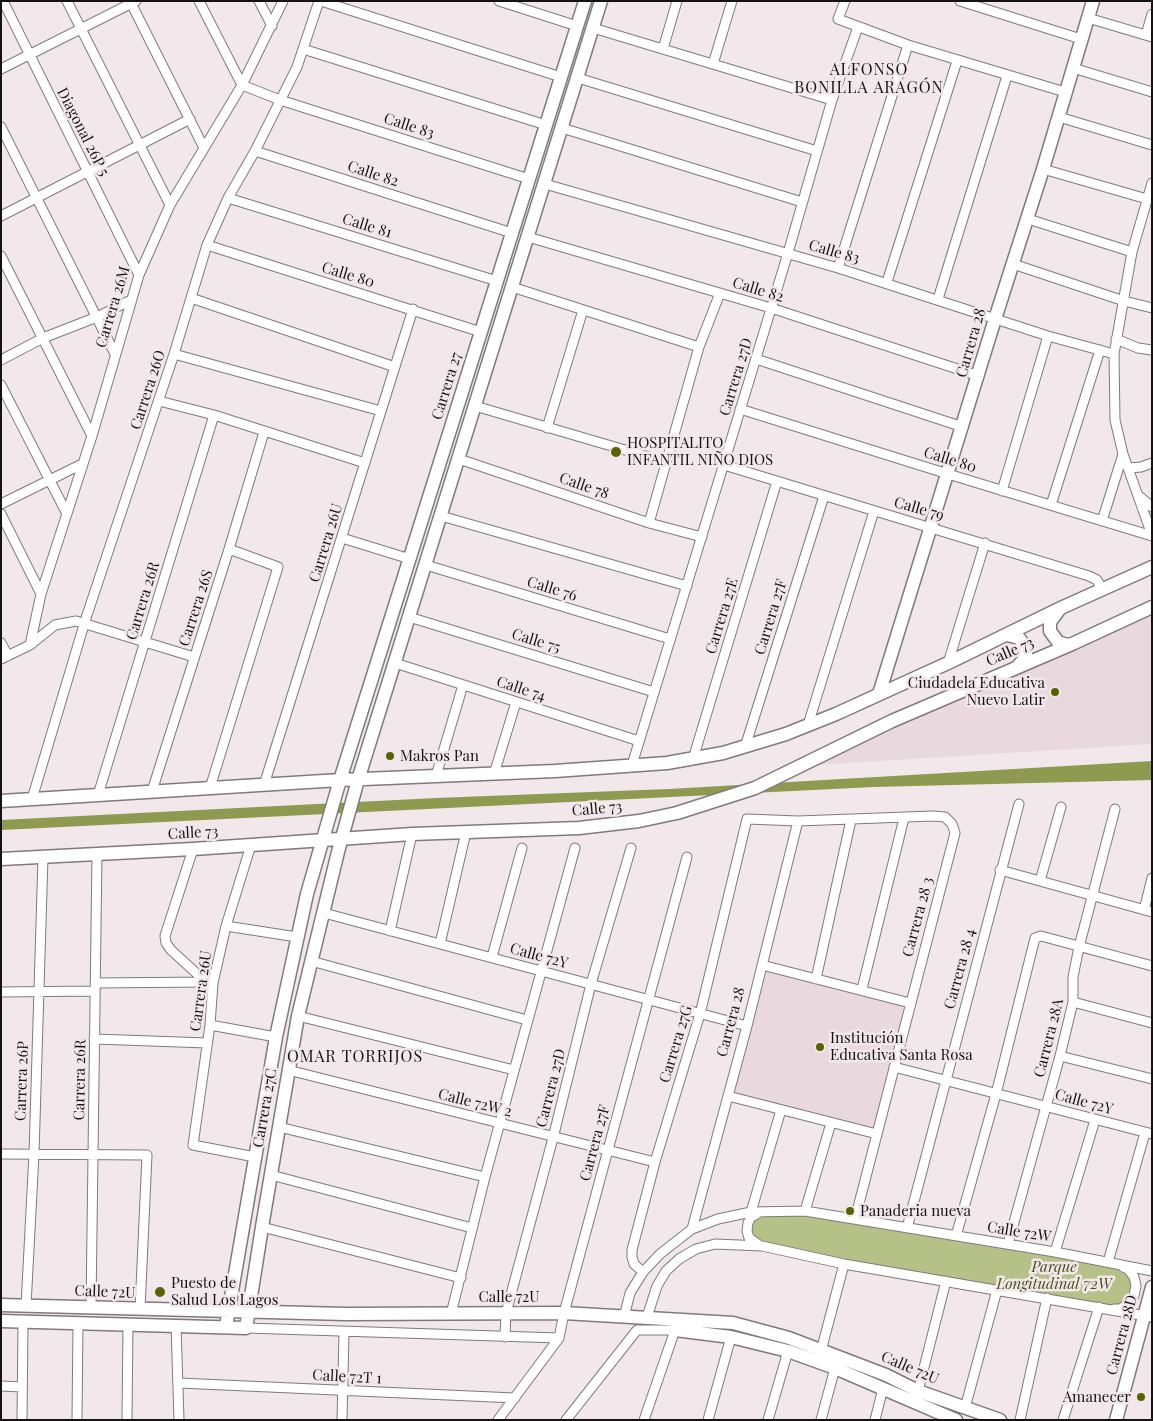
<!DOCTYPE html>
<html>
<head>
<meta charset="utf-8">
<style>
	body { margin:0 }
	#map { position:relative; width:1153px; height:1421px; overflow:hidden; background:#f2e8ec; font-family:"Playfair Display",serif }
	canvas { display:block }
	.frame { position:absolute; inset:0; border:2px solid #161214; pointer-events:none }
</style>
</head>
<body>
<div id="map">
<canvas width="1153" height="1421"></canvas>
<div class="frame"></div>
</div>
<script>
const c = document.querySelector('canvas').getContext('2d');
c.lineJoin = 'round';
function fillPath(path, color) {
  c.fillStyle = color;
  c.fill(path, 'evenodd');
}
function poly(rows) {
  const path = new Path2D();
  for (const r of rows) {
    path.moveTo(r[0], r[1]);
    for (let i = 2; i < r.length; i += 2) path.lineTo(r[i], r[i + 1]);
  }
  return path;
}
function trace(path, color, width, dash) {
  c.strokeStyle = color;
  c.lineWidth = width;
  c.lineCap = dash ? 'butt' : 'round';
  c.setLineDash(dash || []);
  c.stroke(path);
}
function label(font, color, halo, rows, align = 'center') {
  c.font = font + ' "Playfair Display",serif';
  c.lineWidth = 5;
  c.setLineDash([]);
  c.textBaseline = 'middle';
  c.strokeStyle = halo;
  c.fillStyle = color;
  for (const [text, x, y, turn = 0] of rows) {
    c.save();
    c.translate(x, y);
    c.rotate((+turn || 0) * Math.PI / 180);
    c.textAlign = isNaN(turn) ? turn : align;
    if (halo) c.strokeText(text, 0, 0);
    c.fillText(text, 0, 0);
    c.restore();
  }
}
fillPath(poly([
	[1152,607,1152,744,801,766],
	[762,965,910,1003,877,1134,728,1096]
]), '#ead8df');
fillPath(poly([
	[805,1211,1119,1265,1134,1277,1134,1296,1110,1310,755,1243,748,1223,751,1217]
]), '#b6c187');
fillPath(poly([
	[1152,761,1152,780,874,787,1,830,1,820,436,798,669,789]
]), '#8e9a4f');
const street = poly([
	[3,1,139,275],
	[67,1,170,205],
	[130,1,204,148],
	[199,1,242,85,280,100,529,179],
	[259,1,272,26],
	[321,1,561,77],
	[499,1,577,26],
	[845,1,838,19,908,45,1065,92],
	[960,1,1081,39],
	[1088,18,1152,37],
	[593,28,832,100],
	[1146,35,1152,14],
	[303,49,546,125],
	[663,49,677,1],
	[713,64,732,1],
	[1073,68,1152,92],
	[1,69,136,1],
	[578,78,817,151],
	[1059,117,1152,145],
	[1,127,115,354],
	[562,128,802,202],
	[255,151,512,233],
	[1043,169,1147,199],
	[1152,183,1132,252,1114,354,1115,420,1123,454,1152,535],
	[545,184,838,268,1048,336,1114,354],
	[228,198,497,281],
	[1,216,190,119],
	[1028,219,1132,252],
	[528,237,771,308,979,376],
	[207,245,481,332],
	[1,256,92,436],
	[1013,264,1124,301,1152,308],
	[838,268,908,45],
	[887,282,957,61],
	[512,287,699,347],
	[191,298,395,367],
	[938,299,1007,76],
	[1116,339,1138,348,1152,350],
	[174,354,381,411],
	[756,359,963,427],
	[1,360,43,338,97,317,131,300],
	[1,385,67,514],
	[159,401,214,415,365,463],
	[475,406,666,462],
	[740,409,948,474,1152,536],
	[547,428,583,310],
	[459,459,649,523,702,537],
	[724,465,1089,576,1097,580,1102,589],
	[1128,468,1141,467,1152,463],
	[1002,491,1048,336],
	[1139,496,1152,507],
	[1,504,82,464],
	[1051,505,1100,350],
	[1,514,41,594],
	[441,516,687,586],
	[1102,521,1123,454],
	[649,523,699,347,720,293],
	[342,538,410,559],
	[426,565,670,639],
	[409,617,654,692],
	[1,643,8,656],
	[30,645,41,594,92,436,139,275,170,205,242,85,283,1],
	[1,659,30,645,55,625,76,621,194,657],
	[395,663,639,741],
	[948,663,985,543],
	[808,725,874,511],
	[745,747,824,496],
	[693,759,777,481],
	[632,765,788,253,832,100,858,27],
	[494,774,516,702],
	[436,776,463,685],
	[264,785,413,309],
	[210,788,278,567,229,549],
	[152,791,229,549,264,432],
	[98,795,214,415],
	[32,799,86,618,174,354,207,245,228,198,255,151,297,67,319,1],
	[251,845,226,926,213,983,210,1025,193,1145,255,1157],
	[193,849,165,936,166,943,171,950,206,982],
	[1000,870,1152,912],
	[1040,881,1061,807],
	[1144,910,1152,878],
	[324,913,747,1026],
	[226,926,297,937],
	[390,931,412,834],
	[440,944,466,832],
	[492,957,522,848],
	[311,961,527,1020],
	[762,965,910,1003],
	[816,979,851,820],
	[95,983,207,982],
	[862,989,904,818],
	[1,992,95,991],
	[1073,1002,1152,1023],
	[298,1016,514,1070],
	[210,1025,276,1037],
	[94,1039,207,1043],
	[1060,1056,1152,1079],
	[894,1067,1152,1134],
	[288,1070,655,1162],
	[728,1096,877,1134],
	[279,1127,485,1177],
	[1,1154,147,1155,140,1309],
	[271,1175,472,1228],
	[805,1211,831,1123],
	[751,1212,781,1110],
	[262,1227,461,1278],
	[907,1228,1019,804],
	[692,1229,747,1026,798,821],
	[956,1236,996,1094,1035,938,1041,936,1152,966],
	[1008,1244,1060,1056,1073,1002,1073,977,1079,947,1115,809],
	[759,1245,749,1238,747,1231,748,1223,751,1217,760,1212],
	[1055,1252,1095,1120],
	[1108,1262,1145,1133],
	[643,1272,634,1264,632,1257,632,1250,655,1162,700,1014,747,819,798,821,933,816,945,817,952,824,955,833,855,1219],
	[26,1306,34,1154,43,857],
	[91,1307,97,853],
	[1114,1309,1120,1309,1128,1304,1134,1296,1136,1286,1134,1277,1128,1269,1123,1267],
	[451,1314,485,1177,575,848],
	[624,1317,630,1293,643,1272,660,1254,692,1229,718,1219,751,1212,805,1211,1055,1252,1152,1271],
	[647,1317,657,1286,666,1271,679,1259,696,1249,715,1244,762,1246,844,1264,1152,1317],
	[176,1325,179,1420],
	[246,1328,559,1338],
	[505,1337,506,1313,553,1138,591,984,631,848],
	[821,1351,844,1264],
	[179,1383,515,1398],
	[1,1386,22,1387],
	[918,1391,946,1281],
	[965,1408,997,1290],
	[22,1420,23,1322],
	[77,1420,78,1323],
	[127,1420,128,1324],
	[342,1420,344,1332],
	[498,1420,559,1338,564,1313,687,857],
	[566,1420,637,1330,675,1330,644,1420],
	[708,1420,731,1337],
	[768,1420,788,1351],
	[821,1420,835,1368],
	[875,1420,883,1388],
	[1020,1420,1047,1298],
	[1063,1420,1099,1307]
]);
const secondary = poly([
	[1059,610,1050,622,1050,631,1058,642,1067,645,1072,644],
	[1007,635,1019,638,1026,648,1026,657,1018,666],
	[879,694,995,319,1043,169,1093,1],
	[1,801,340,780,555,771,667,763,723,753,786,734,836,714,948,663,1063,607,1152,567],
	[1,859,193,849,412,834,579,828,639,821,677,813,755,788,892,721,1072,644,1152,607],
	[1,1305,345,1314,564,1313,733,1323,789,1338,886,1375,918,1391,1000,1420],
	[678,1320,675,1330,731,1337,788,1351,835,1368,956,1420],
	[1,1321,246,1328,262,1227,298,1016,338,852,358,780,601,1],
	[226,1326,276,1037,307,894,340,780,585,1],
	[1116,1420,1152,1287]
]);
trace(street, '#81797c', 11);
trace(secondary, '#81797c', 15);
trace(street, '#fff', 9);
trace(secondary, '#fff', 12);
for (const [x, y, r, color] of [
	[616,452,6,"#586201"],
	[1055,692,5,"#586201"],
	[390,756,5,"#586201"],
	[820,1047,5,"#586201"],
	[850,1211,5,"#586201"],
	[160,1292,6,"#586201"],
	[1141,1397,5,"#586201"]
]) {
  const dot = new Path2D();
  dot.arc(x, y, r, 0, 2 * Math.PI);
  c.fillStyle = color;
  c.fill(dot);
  trace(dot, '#f2e8ec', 2);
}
label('15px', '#161214', '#f2e8ec', [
	["Calle 83",409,126,18],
	["Diagonal 26P 5",83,132,63],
	["Calle 82",373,174,18],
	["Calle 81",367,226,17],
	["Calle 83",834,252,16],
	["Calle 80",348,275,17],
	["Calle 82",758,290,17],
	["Carrera 26M",113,307,-73],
	["Carrera 28",971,343,-74],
	["Carrera 27D",736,377,-73],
	["Carrera 27",447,386,-73],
	["Carrera 26O",148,390,-72],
	["Calle 80",950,460,17],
	["Calle 78",584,486,19],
	["Calle 79",919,509,16],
	["Carrera 26U",326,543,-73],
	["Calle 76",552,589,17],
	["Carrera 26R",143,601,-73],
	["Carrera 26S",196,608,-72],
	["Carrera 27E",722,616,-73],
	["Carrera 27F",771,617,-73],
	["Calle 75",536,641,17],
	["Calle 73",1010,652,-23],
	["Calle 74",521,689,18],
	["Calle 73",597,809,-5],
	["Calle 73",193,833,-3],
	["Carrera 28 3",918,917,-75],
	["Calle 72Y",539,956,15],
	["Carrera 28 4",960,969,-75],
	["Carrera 26U",201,991,-82],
	["Carrera 28",731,1022,-75],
	["Carrera 28A",1049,1038,-76],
	["Carrera 27G",676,1044,-73],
	["Carrera 26R",80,1080,-89],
	["Carrera 26P",22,1081,-88],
	["Carrera 27D",551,1088,-76],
	["Calle 72Y",1084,1102,15],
	["Calle 72W 2",475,1103,14],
	["Carrera 27C",265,1108,-80],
	["Carrera 27F",595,1143,-75],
	["Calle 72W",1019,1232,9],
	["Calle 72U",105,1292,2],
	["Calle 72U",509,1297],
	["Carrera 28D",1122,1335,-75],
	["Calle 72U",910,1368,23],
	["Calle 72T 1",347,1377,3]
]);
label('15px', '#161214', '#f2e8ec', [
	["HOSPITALITO",627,443],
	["INFANTIL NIÑO DIOS",627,460],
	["Ciudadela Educativa",1045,683,"right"],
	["Nuevo Latir",1045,700,"right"],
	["Makros Pan",400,756],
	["Institución",830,1038],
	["Educativa Santa Rosa",830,1055],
	["Panaderia nueva",860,1211],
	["Puesto de",171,1283],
	["Salud Los Lagos",171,1300],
	["Amanecer",1131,1397,"right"]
], 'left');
label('italic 15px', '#474f16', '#f2e8ec', [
	["Parque",1054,1267],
	["Longitudinal 72W",1054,1284]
]);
c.letterSpacing = '1px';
label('16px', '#161214', '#f2e8ec', [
	["ALFONSO",869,70],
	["BONILLA ARAGÓN",869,88],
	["OMAR TORRIJOS",355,1057]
]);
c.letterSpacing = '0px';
</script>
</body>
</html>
